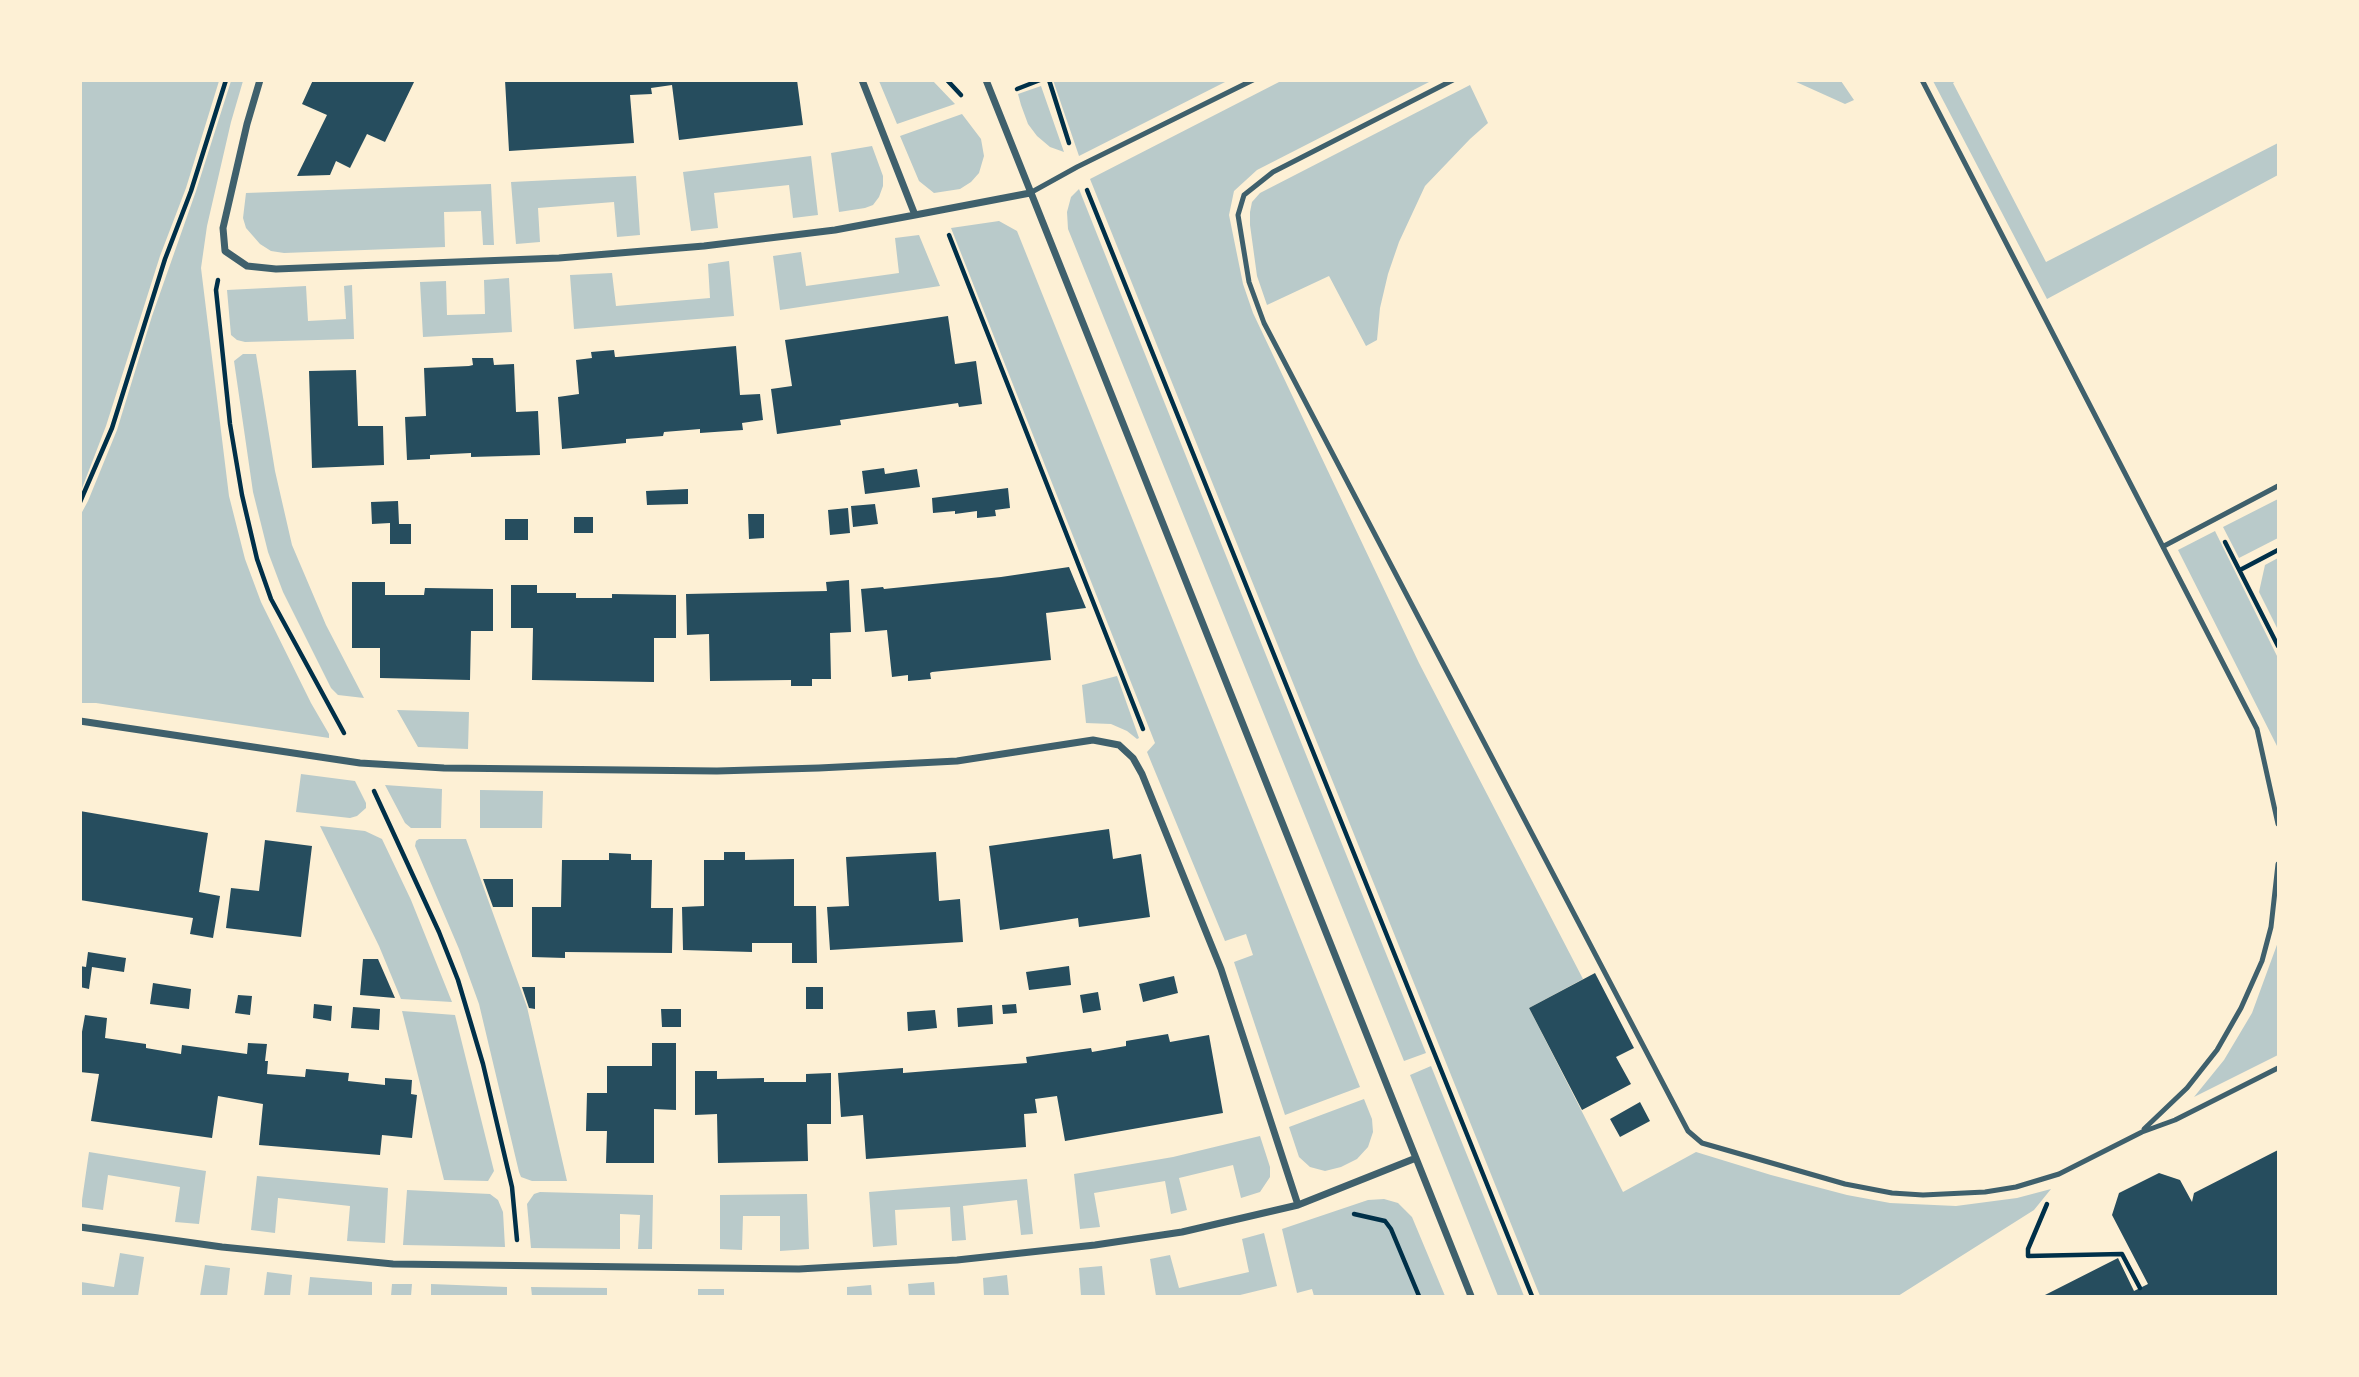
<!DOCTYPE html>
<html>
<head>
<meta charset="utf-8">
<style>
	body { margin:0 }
	#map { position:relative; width:2359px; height:1377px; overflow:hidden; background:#fdf0d5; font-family:"IBM Plex Sans",sans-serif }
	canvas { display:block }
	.frame { position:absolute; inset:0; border:82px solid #fdf0d5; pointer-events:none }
</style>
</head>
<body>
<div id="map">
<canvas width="2359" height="1377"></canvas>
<div class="frame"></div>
</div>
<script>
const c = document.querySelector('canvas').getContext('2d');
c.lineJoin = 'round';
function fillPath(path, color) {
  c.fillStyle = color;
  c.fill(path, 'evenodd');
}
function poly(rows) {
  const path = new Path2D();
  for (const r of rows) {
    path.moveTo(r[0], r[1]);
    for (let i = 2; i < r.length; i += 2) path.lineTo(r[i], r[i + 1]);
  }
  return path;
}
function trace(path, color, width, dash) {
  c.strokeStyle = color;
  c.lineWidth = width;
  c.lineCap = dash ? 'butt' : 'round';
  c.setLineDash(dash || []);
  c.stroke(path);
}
fillPath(poly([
	[81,80,219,81,186,188,160,256,106,426,81,491],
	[1053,80,1227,80,1227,81,1079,156],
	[231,81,243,81,231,122,207,226,201,268,229,496,245,559,261,602,311,703,329,734,329,738,96,703,81,703,81,514,88,501,117,430,152,316,196,191],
	[879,81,933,81,955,104,897,124],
	[1281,81,1431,81,1257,170,1234,191,1229,215,1243,284,1253,313,1419,663,1583,979,1529,1008,1623,1192,1696,1152,1771,1175,1847,1195,1890,1203,1956,1206,2017,1198,2051,1189,2034,1210,1898,1296,1540,1296,1090,179],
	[1794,81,1841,81,1854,100,1845,104],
	[1933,81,1956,81,1953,83,2046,262,2278,143,2278,175,2047,299],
	[1470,85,1488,123,1470,139,1425,186,1399,242,1388,274,1380,308,1377,340,1366,346,1329,276,1267,305,1257,276,1250,225,1250,212,1252,202,1260,193],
	[1041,86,1064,152,1050,147,1037,136,1028,124,1021,105,1018,94],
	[962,114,981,139,984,156,979,173,971,182,960,189,934,193,919,181,900,136],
	[872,146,883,176,883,186,879,197,873,205,865,208,839,212,831,153],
	[811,156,818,215,793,218,789,185,714,193,718,228,691,231,683,172],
	[636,176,640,235,617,237,614,202,538,208,540,242,516,244,511,182],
	[491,184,494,245,483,245,481,211,444,212,445,247,284,253,271,251,260,244,246,228,243,218,246,193],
	[1079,189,1122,297,1426,1053,1404,1061,1068,229,1067,212,1071,197],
	[999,221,1017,231,1360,1087,1285,1115,1234,962,1253,955,1246,934,1225,941,1147,752,1155,743,951,228],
	[919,235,940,286,780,310,773,256,801,252,806,286,899,273,895,238],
	[729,261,734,316,574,329,570,275,612,273,616,306,710,298,708,264],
	[509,278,512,332,423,337,420,282,446,281,447,315,485,314,484,280],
	[352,285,354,339,245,342,237,340,231,335,227,290,306,286,308,321,346,319,344,286],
	[243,354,256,354,275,471,292,545,326,625,364,698,338,695,331,688,283,592,268,552,253,492,234,361],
	[2278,499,2278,538,2239,558,2223,527],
	[2215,531,2278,658,2278,748,2178,550],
	[2278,558,2278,630,2259,592,2265,565],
	[1117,676,1139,738,1137,739,1127,731,1111,724,1086,723,1082,685],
	[397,710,469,712,468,749,418,747],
	[301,774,355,781,366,803,366,808,357,816,350,818,296,812],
	[385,785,442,789,441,828,411,828,405,823],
	[480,790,543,791,542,828,480,828],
	[320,826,365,831,382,839,411,900,452,1002,401,999,379,946],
	[419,839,466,839,527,1007,567,1181,532,1181,521,1177,519,1172,479,1004,459,949,415,846,416,841],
	[2278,942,2278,1055,2194,1097,2224,1060,2252,1013],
	[402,1011,455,1015,494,1171,488,1181,444,1180],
	[1431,1066,1505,1249,1524,1296,1498,1296,1410,1075],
	[1364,1099,1372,1119,1373,1132,1368,1147,1357,1159,1341,1167,1325,1171,1310,1167,1299,1157,1289,1127],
	[1260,1136,1270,1167,1270,1177,1260,1192,1241,1198,1233,1165,1179,1178,1187,1210,1171,1214,1165,1181,1094,1193,1100,1227,1080,1229,1074,1174,1173,1157],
	[89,1152,206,1171,199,1224,175,1222,180,1187,108,1175,103,1210,81,1207],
	[257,1176,388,1188,385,1243,347,1241,350,1206,278,1198,275,1233,251,1230],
	[1027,1179,1033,1234,1021,1235,1017,1200,963,1206,966,1240,952,1241,950,1207,895,1210,897,1245,873,1247,869,1192],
	[407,1190,490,1194,498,1200,503,1212,505,1247,403,1245],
	[540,1192,653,1195,652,1249,638,1249,640,1215,620,1214,620,1249,531,1248,527,1204,534,1194],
	[807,1194,809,1249,780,1251,780,1216,743,1216,742,1250,720,1249,720,1195],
	[1384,1199,1398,1203,1412,1217,1445,1296,1314,1296,1312,1289,1297,1293,1282,1229,1368,1200],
	[1264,1233,1277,1286,1236,1296,1156,1296,1150,1259,1170,1255,1179,1288,1249,1272,1242,1239],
	[120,1253,144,1257,138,1296,81,1296,81,1282,114,1287],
	[205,1265,230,1268,227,1296,200,1296],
	[1102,1266,1105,1296,1081,1296,1079,1268],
	[267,1272,292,1275,290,1296,264,1296],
	[1007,1275,1009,1296,984,1296,983,1278],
	[310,1277,372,1282,372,1296,308,1296],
	[934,1282,935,1296,909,1296,908,1284],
	[392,1284,412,1284,411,1296,391,1296],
	[431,1284,507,1287,507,1296,431,1296],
	[871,1285,872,1296,847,1296,847,1287],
	[531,1287,607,1288,607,1296,532,1296],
	[698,1289,724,1289,724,1296,698,1296]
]), '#b9caca');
fillPath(poly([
	[313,80,415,80,385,142,367,134,350,168,336,161,330,175,297,176,327,115,302,104],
	[505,80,797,80,803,125,679,140,672,85,651,88,652,94,630,95,634,143,509,151],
	[948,316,955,364,976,361,982,404,959,407,958,403,840,420,841,425,777,434,771,389,792,386,785,340],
	[736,346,740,395,760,394,763,420,742,423,743,430,700,433,700,429,664,432,663,436,626,439,626,443,562,449,558,397,579,394,576,360,592,358,591,352,614,350,615,357,617,357],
	[472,358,493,358,494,365,514,364,516,412,538,411,540,455,471,457,471,453,430,455,430,459,407,460,405,417,426,416,424,368,469,366,473,365],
	[356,370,358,426,383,426,384,465,312,468,309,371],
	[884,468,885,474,917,469,920,487,865,494,862,471],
	[1008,488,1010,508,995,510,996,516,977,518,977,511,955,514,955,511,933,513,932,498],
	[688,489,688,504,647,505,646,491],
	[398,501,399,524,411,524,411,544,390,544,390,523,372,524,371,502],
	[875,504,878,524,853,527,851,506],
	[848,508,850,533,830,535,828,510],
	[748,514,764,514,764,538,749,539],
	[574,517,593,517,593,533,574,533],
	[505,519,528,519,528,540,505,540],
	[1069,567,1086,608,1046,613,1051,660,932,672,930,673,931,679,908,681,908,675,892,677,887,630,865,632,861,589,883,587,884,589,1001,577],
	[849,580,851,632,830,633,831,679,812,679,812,686,791,686,791,680,710,681,709,634,687,635,686,594,827,591,826,582],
	[352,582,385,582,385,595,424,595,425,588,493,589,493,631,471,631,470,680,380,678,380,648,352,648],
	[511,585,537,585,537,593,576,593,576,598,612,598,612,594,676,595,676,638,654,638,654,682,532,680,533,628,511,628],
	[80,811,208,833,199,892,220,896,213,938,190,934,193,918,80,900],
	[1109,829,1113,859,1141,854,1150,917,1079,927,1078,918,1000,930,989,846],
	[265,840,312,846,301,937,226,928,231,888,259,891],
	[724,852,745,852,745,860,794,859,794,906,816,906,817,963,792,963,792,943,752,943,752,952,683,950,682,907,704,906,704,860,724,860],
	[936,852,939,901,960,899,963,942,830,950,827,907,849,906,846,857],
	[609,853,631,854,631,860,652,860,651,908,673,908,672,953,565,952,565,958,532,957,532,907,561,907,562,860,609,860],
	[483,879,513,879,513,907,493,907],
	[88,952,126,958,124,972,92,967,89,989,80,987,80,966,86,967],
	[363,959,378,959,395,998,360,995],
	[1069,966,1071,985,1029,990,1026,972],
	[1595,973,1634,1048,1616,1057,1631,1084,1582,1110,1529,1008],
	[1174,976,1178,993,1143,1002,1139,984],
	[153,983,191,989,189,1009,150,1004],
	[522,987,535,987,535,1009,529,1008],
	[806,987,823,987,823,1009,806,1009],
	[1098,992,1101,1010,1083,1013,1080,995],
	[238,995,252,996,250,1015,235,1013],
	[314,1004,332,1006,331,1021,313,1018],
	[1016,1004,1017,1013,1003,1014,1002,1005],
	[992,1005,993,1024,958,1027,957,1008],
	[353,1007,380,1009,379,1030,351,1028],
	[661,1009,681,1009,681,1027,662,1027],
	[935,1010,937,1028,908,1031,907,1012],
	[85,1015,107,1018,105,1038,146,1044,146,1048,181,1054,182,1045,247,1054,248,1043,267,1044,265,1061,268,1061,267,1074,305,1077,306,1069,349,1073,348,1081,385,1085,385,1078,412,1080,411,1094,417,1095,412,1138,382,1135,380,1155,259,1145,263,1104,218,1096,212,1138,91,1121,99,1074,80,1072,80,1043],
	[1168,1034,1170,1042,1209,1035,1223,1113,1065,1141,1057,1096,1035,1099,1037,1113,1024,1114,1026,1147,866,1159,863,1115,841,1117,838,1073,903,1068,903,1073,1027,1063,1026,1057,1091,1048,1092,1052,1126,1046,1126,1041],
	[652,1043,676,1043,676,1110,654,1109,654,1163,606,1163,607,1131,586,1131,587,1093,607,1093,607,1066,652,1066],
	[695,1071,717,1071,717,1079,764,1078,764,1082,806,1082,806,1074,831,1073,831,1124,807,1124,808,1161,718,1163,717,1114,695,1115],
	[1640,1102,1650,1121,1620,1137,1610,1119],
	[2278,1150,2278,1296,2043,1296,2118,1258,2134,1291,2148,1284,2112,1215,2119,1193,2159,1173,2180,1180,2192,1202,2194,1193]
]), '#264d5e');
trace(poly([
	[947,80,961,95],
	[1049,80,1069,143],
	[1017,89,1040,80],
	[1087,190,1532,1296],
	[949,235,1143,729],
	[218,280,216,290,230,424,242,495,257,559,271,599,344,733],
	[80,502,112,428,165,259,191,191,226,80],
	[2225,542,2278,646],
	[2240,570,2278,550],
	[374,791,439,932,458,980,483,1064,512,1187,517,1240],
	[2047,1204,2028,1249,2028,1256,2122,1254,2140,1288],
	[1354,1214,1385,1221,1391,1229,1419,1296]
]), '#003049', 4.5);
trace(poly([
	[1453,80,1273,172,1244,195,1238,215,1249,282,1264,323,1688,1131,1702,1143,1845,1184,1892,1193,1923,1195,1985,1192,2016,1187,2059,1174,2142,1132,2175,1120,2278,1068],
	[1922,80,2257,729,2278,824],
	[1030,193,1077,167,1253,80],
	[2164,546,2278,486],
	[2144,1129,2187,1088,2217,1050,2241,1008,2262,961,2271,927,2278,864]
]), '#3f606c', 5);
trace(poly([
	[260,80,247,124,223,228,225,251,247,266,276,269,559,258,704,246,835,230,915,215],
	[862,80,915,215,1030,193],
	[986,80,1471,1296],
	[80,721,360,763,444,768,717,771,819,768,957,761,1093,740,1119,745,1133,758,1142,774,1221,969,1298,1205],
	[80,1227,222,1247,393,1264,799,1269,957,1260,1095,1245,1182,1232,1298,1205,1416,1158]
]), '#3f606c', 7);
</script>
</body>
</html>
